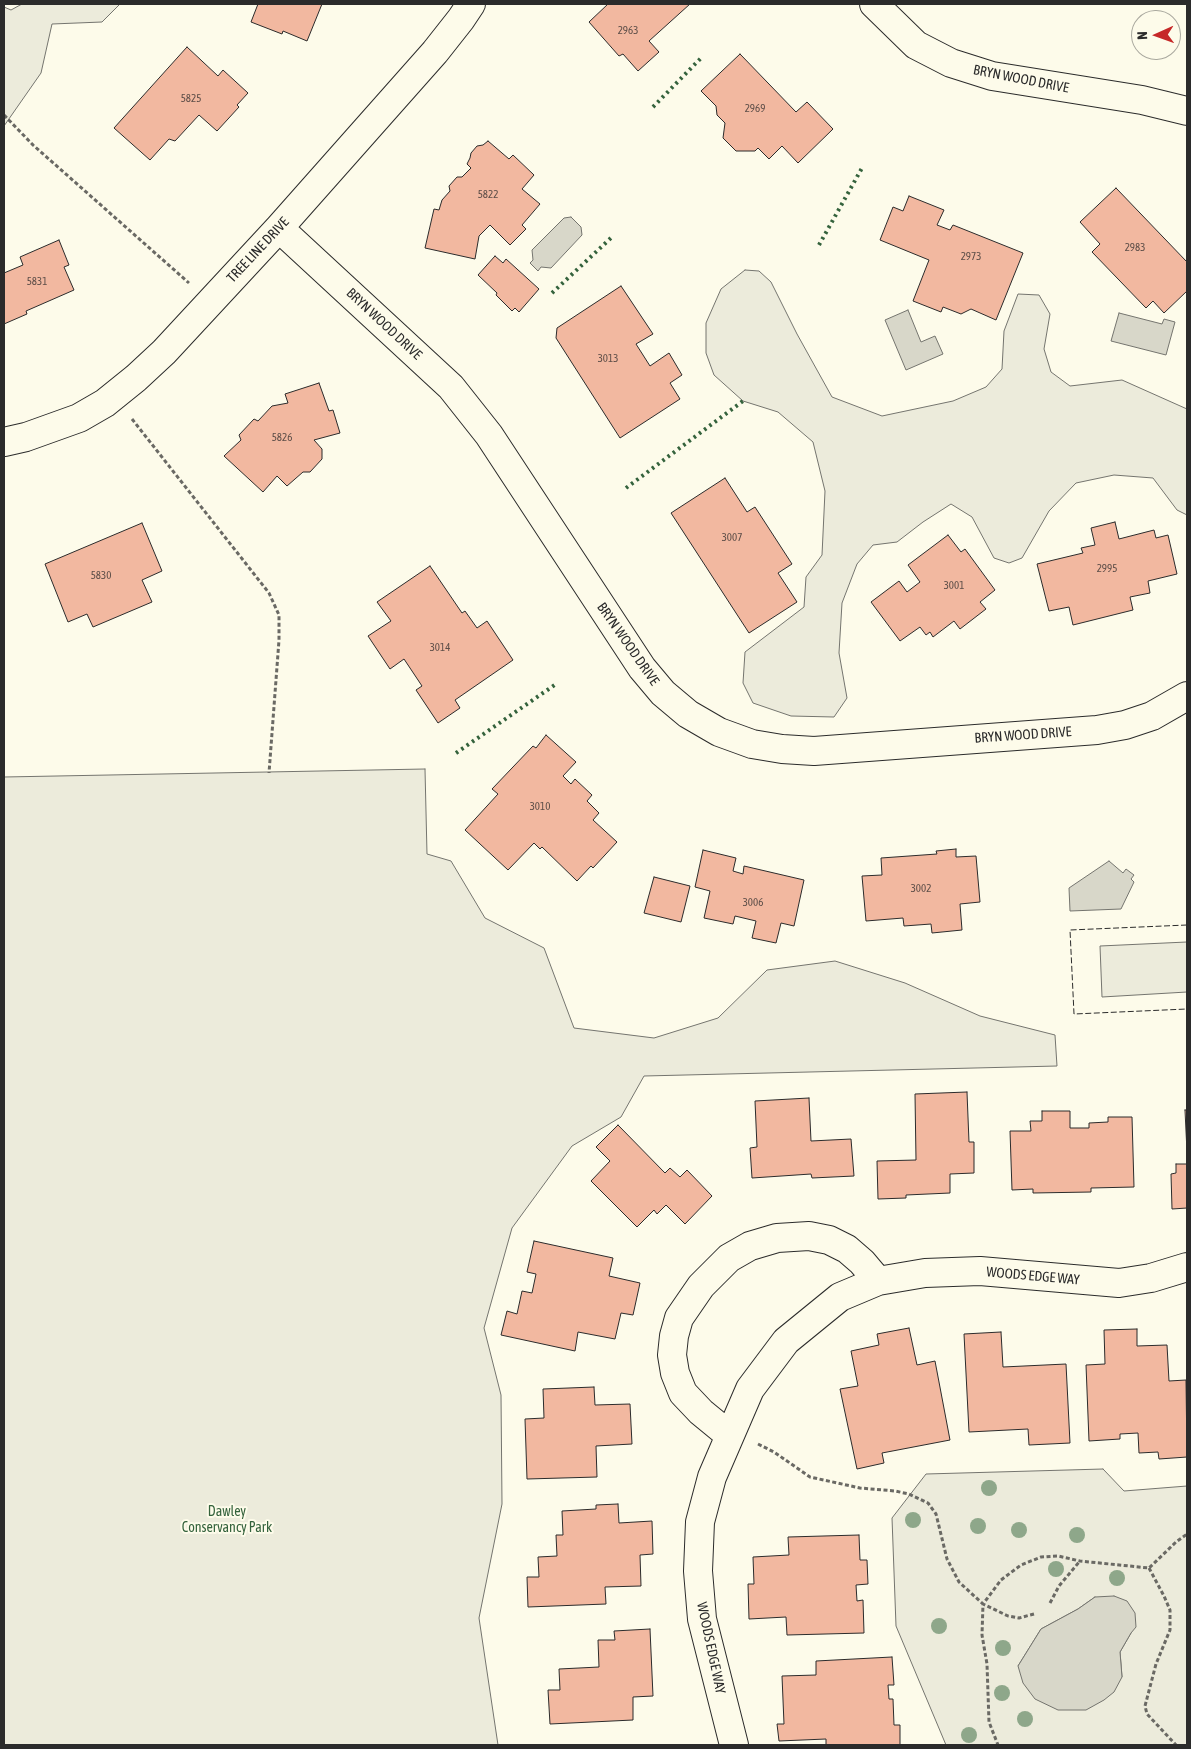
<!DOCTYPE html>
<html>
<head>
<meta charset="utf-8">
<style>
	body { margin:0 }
	#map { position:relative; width:1191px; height:1749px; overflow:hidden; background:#fdfbea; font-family:"Asap Condensed",sans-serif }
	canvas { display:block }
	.frame { position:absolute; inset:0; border:5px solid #2b2b2b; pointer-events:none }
	.north { position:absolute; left:1131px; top:10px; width:50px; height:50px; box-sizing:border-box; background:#fdfbea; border:1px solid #a9a89e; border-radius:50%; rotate:268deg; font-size:14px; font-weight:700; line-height:20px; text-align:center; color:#2b2b2b }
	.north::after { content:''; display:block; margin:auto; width:18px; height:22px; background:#c62828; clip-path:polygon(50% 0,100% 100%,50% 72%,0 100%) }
</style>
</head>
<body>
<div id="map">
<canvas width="1191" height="1749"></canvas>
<div class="frame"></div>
<div class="north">N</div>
</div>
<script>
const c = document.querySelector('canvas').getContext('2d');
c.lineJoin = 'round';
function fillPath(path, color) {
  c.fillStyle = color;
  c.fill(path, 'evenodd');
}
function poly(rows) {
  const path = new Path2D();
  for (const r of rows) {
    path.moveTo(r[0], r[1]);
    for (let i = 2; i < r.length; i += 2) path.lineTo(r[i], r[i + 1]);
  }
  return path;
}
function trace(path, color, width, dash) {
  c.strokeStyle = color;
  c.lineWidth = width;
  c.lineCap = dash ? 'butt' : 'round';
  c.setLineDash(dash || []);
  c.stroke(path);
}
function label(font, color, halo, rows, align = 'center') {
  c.font = font + ' "Asap Condensed",sans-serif';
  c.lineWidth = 4;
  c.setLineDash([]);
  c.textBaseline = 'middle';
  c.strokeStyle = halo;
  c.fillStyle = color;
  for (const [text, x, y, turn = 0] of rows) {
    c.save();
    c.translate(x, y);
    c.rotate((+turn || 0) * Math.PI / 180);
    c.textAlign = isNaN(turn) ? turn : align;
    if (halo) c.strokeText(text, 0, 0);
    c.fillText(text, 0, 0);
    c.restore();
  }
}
const green = poly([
	[22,4,120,4,102,22,52,24,41,73,4,126,4,7,11,10,22,4],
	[745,270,759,271,771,282,797,334,832,397,882,416,953,401,986,387,1002,369,1004,331,1018,294,1039,295,1050,314,1044,349,1051,372,1070,386,1122,380,1187,409,1187,515,1177,510,1153,478,1114,475,1076,483,1049,511,1022,558,1009,563,994,558,972,517,951,504,923,522,897,542,873,545,857,564,842,603,839,653,847,698,834,717,791,716,753,703,743,683,745,652,804,607,806,577,822,555,825,491,813,442,778,412,743,401,714,375,706,353,706,323,721,289,745,270],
	[425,769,427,854,451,861,485,918,544,948,574,1028,654,1038,718,1018,767,970,835,961,905,983,980,1016,1055,1035,1057,1066,644,1076,621,1117,572,1146,512,1228,484,1328,501,1395,502,1504,479,1618,498,1745,4,1745,4,777,425,769],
	[1187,942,1187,992,1102,997,1100,946,1187,942],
	[1103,1469,1124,1491,1187,1486,1187,1745,946,1745,896,1626,892,1518,926,1474,1103,1469],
	[1095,1597,1131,1633,1120,1652,1122,1677,1018,1666,1041,1629,1078,1609,1095,1597]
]);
fillPath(green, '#ecebdb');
trace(green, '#74746e', 1);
const water = poly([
	[571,217,581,227,582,235,551,268,541,267,538,271,530,263,533,260,532,250,564,218,571,217],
	[908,310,921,342,935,336,943,354,906,370,885,320,908,310],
	[1119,313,1162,324,1164,319,1175,322,1166,355,1111,341,1119,313],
	[1109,861,1123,873,1126,869,1134,875,1131,879,1134,882,1121,909,1070,911,1069,888,1109,861],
	[1114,1596,1127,1601,1135,1613,1136,1627,1131,1633,1120,1652,1122,1677,1114,1692,1104,1700,1086,1710,1058,1710,1035,1699,1023,1683,1018,1666,1041,1629,1078,1609,1095,1597,1114,1596]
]);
fillPath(water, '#d8d7c9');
trace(water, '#74746e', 1);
const building = poly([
	[258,4,322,4,307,41,283,31,282,34,251,22,258,4],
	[608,4,690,4,649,41,659,52,638,71,623,54,619,56,589,22,608,4],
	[187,47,218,76,223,70,248,93,237,105,239,107,217,131,199,115,175,141,169,139,150,160,114,128,187,47],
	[740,54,796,112,807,102,833,129,798,163,782,146,769,159,758,148,755,151,736,151,723,138,725,123,717,115,716,106,701,91,740,54],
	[488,141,509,159,513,155,534,175,522,189,540,204,522,225,526,229,510,245,490,225,479,236,475,259,425,248,434,209,439,210,442,200,450,191,449,186,457,177,462,177,471,168,467,164,470,158,471,153,477,146,483,145,488,141],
	[1116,188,1187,262,1187,291,1164,313,1153,301,1146,308,1092,252,1100,244,1080,222,1116,188],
	[909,196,944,210,937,225,950,230,953,225,1023,253,996,320,971,309,961,314,943,307,941,312,913,301,929,260,880,240,893,207,903,211,909,196],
	[59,240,69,265,64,267,74,290,26,311,27,314,4,324,4,273,23,265,20,257,59,240],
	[495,256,503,263,506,259,539,289,519,312,515,308,512,311,496,295,497,293,478,275,495,256],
	[621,286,653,334,636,344,650,366,669,353,682,375,670,383,680,399,620,438,556,338,557,328,621,286],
	[319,383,329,411,333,410,340,433,314,440,322,449,322,459,310,472,303,472,287,486,277,476,263,492,224,456,241,440,239,435,254,419,258,421,272,406,288,403,285,394,319,383],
	[725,478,747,512,755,507,792,564,778,573,797,602,749,633,671,513,725,478],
	[1115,522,1119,539,1154,530,1156,538,1168,535,1177,574,1148,581,1150,593,1130,597,1133,610,1073,625,1069,607,1049,611,1037,564,1083,553,1081,548,1095,545,1091,528,1115,522],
	[142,523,162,571,142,580,152,602,93,627,87,614,68,622,45,564,142,523],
	[948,535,961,552,965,549,995,590,980,602,986,609,960,629,954,621,933,637,930,632,926,635,920,627,900,641,871,602,899,581,907,592,920,582,908,565,948,535],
	[430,566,462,613,465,611,477,628,487,621,513,660,455,700,460,708,438,723,416,690,422,686,404,659,390,669,368,636,391,621,377,602,430,566],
	[546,735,576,762,563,776,571,784,575,779,592,795,587,801,599,813,593,820,617,842,593,868,591,866,577,881,542,847,540,849,534,843,508,870,465,830,498,794,492,789,533,746,536,748,546,735],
	[956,849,956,857,976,856,980,902,960,904,962,930,932,933,931,924,904,926,903,918,866,921,862,876,882,875,881,858,937,854,936,851,956,849],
	[703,850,736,858,733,871,743,874,744,866,804,880,794,926,781,923,776,943,752,938,756,921,735,916,733,924,704,918,710,891,695,887,703,850],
	[654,877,690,886,681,922,644,913,654,877],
	[967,1092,969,1142,974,1142,974,1173,950,1174,950,1193,906,1195,906,1198,878,1199,877,1161,916,1160,915,1094,967,1092],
	[809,1098,811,1141,851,1139,854,1176,812,1178,811,1174,752,1178,750,1148,757,1147,755,1101,809,1098],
	[1185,1110,1187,1110,1187,1152,1185,1110],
	[1042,1111,1070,1111,1070,1128,1089,1128,1089,1123,1108,1122,1108,1117,1132,1117,1134,1187,1091,1188,1091,1192,1033,1193,1033,1189,1012,1190,1010,1131,1031,1131,1030,1121,1042,1121,1042,1111],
	[618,1125,665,1173,670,1168,680,1177,687,1170,712,1196,685,1224,666,1205,657,1214,654,1210,637,1227,591,1181,610,1161,596,1147,618,1125],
	[1176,1164,1187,1164,1187,1208,1172,1209,1171,1174,1176,1173,1176,1164],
	[534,1241,613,1258,609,1276,640,1283,633,1315,621,1313,615,1339,578,1332,575,1351,501,1335,507,1311,517,1314,522,1291,532,1293,536,1274,527,1272,534,1241],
	[909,1328,917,1365,935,1361,950,1440,882,1453,884,1463,857,1469,840,1389,858,1386,851,1351,879,1345,877,1334,909,1328],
	[1137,1329,1137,1346,1167,1345,1169,1381,1186,1380,1187,1457,1159,1459,1158,1452,1139,1453,1138,1433,1120,1434,1120,1439,1089,1441,1086,1365,1105,1364,1104,1330,1137,1329],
	[1001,1332,1003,1367,1066,1364,1070,1443,1029,1445,1028,1429,969,1432,964,1334,1001,1332],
	[594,1387,595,1405,630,1404,632,1444,596,1446,597,1477,527,1479,525,1419,544,1418,543,1389,594,1387],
	[618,1504,619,1523,652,1521,653,1554,640,1555,641,1586,605,1587,606,1604,528,1607,527,1577,539,1577,538,1557,557,1556,556,1535,563,1535,562,1511,596,1509,596,1505,618,1504],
	[859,1535,860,1560,867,1560,868,1584,856,1585,857,1601,863,1600,864,1633,787,1635,786,1617,749,1619,748,1584,754,1584,753,1557,789,1555,788,1537,859,1535],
	[650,1629,653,1696,633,1697,633,1720,550,1724,548,1690,560,1690,559,1669,599,1667,598,1640,615,1640,614,1631,650,1629],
	[892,1657,894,1685,888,1685,889,1699,893,1699,894,1725,900,1725,900,1745,826,1745,826,1739,779,1741,777,1724,784,1724,782,1676,816,1675,816,1661,892,1657]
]);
fillPath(building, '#f2b8a0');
trace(building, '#2b2b2b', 1);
const street = poly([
	[874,4,916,45,951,63,992,76,1142,100,1187,111],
	[279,228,451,387,489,435,642,668,663,693,688,714,719,732,752,744,782,749,814,751,1097,730,1125,725,1152,716,1187,696],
	[4,442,26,437,79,418,105,403,136,378,164,352,279,228,435,52,461,19,471,4],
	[729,1435,701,1412,683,1393,675,1373,672,1355,674,1336,679,1318,701,1286,729,1258,750,1246,777,1238,809,1236,829,1240,847,1249,862,1262,878,1281],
	[734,1745,702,1619,698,1571,700,1522,712,1477,750,1389,786,1341,840,1297,878,1281,925,1273,980,1271,1119,1283,1151,1278,1187,1267]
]);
trace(street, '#2b2b2b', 30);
trace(poly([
	[4,115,33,145,189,283],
	[132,419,269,593,279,615,279,640,269,773],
	[758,1444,774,1452,810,1477,860,1488,895,1491,909,1494,928,1503,936,1514,947,1559,959,1582,983,1604,982,1635,987,1664,989,1722,998,1745],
	[1149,1568,1164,1596,1170,1610,1170,1630,1156,1664,1145,1706,1147,1714,1176,1745],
	[1050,1603,1059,1586,1080,1561],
	[1034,1614,1019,1618,1008,1616,983,1604,1001,1580,1021,1565,1041,1557,1058,1556,1080,1561,1149,1568,1176,1542,1187,1534]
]), '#6a6964', 3, [4, 2.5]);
trace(street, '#fdfbea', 28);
trace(poly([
	[653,107,702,57],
	[819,245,862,168],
	[552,293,612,237],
	[626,488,743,401],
	[456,753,556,684]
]), '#34623c', 4, [2.5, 4]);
trace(poly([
	[1187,925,1070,930,1074,1014,1187,1009]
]), '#2b2b2b', 1, [6, 2.5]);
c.fillStyle = '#8ea78a';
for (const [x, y] of [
	[989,1488],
	[913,1520],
	[978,1526],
	[1019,1530],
	[1077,1535],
	[1056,1569],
	[1117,1578],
	[939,1626],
	[1003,1648],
	[1002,1693],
	[1025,1719],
	[969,1735]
]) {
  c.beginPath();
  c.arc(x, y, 8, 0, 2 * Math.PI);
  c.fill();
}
label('11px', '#5d4e48', null, [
	["2963",628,31],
	["5825",191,99],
	["2969",755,109],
	["5822",488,195],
	["2983",1135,248],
	["2973",971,257],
	["5831",37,282],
	["3013",608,359],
	["5826",282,438],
	["3007",732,538],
	["2995",1107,569],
	["5830",101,576],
	["3001",954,586],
	["3014",440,648],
	["3010",540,807],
	["3002",921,889],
	["3006",753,903]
]);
label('14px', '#2b2b2b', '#fdfbea', [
	["BRYN WOOD DRIVE",1021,79,11],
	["TREE LINE DRIVE",258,250,-47],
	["BRYN WOOD DRIVE",384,324,43],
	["BRYN WOOD DRIVE",628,644,55],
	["BRYN WOOD DRIVE",1023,735,-4],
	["WOODS EDGE WAY",1033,1276,5],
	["WOODS EDGE WAY",711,1648,78]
]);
label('14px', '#34623c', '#fdfbea', [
	["Dawley",227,1512],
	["Conservancy Park",227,1528]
]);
</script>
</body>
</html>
